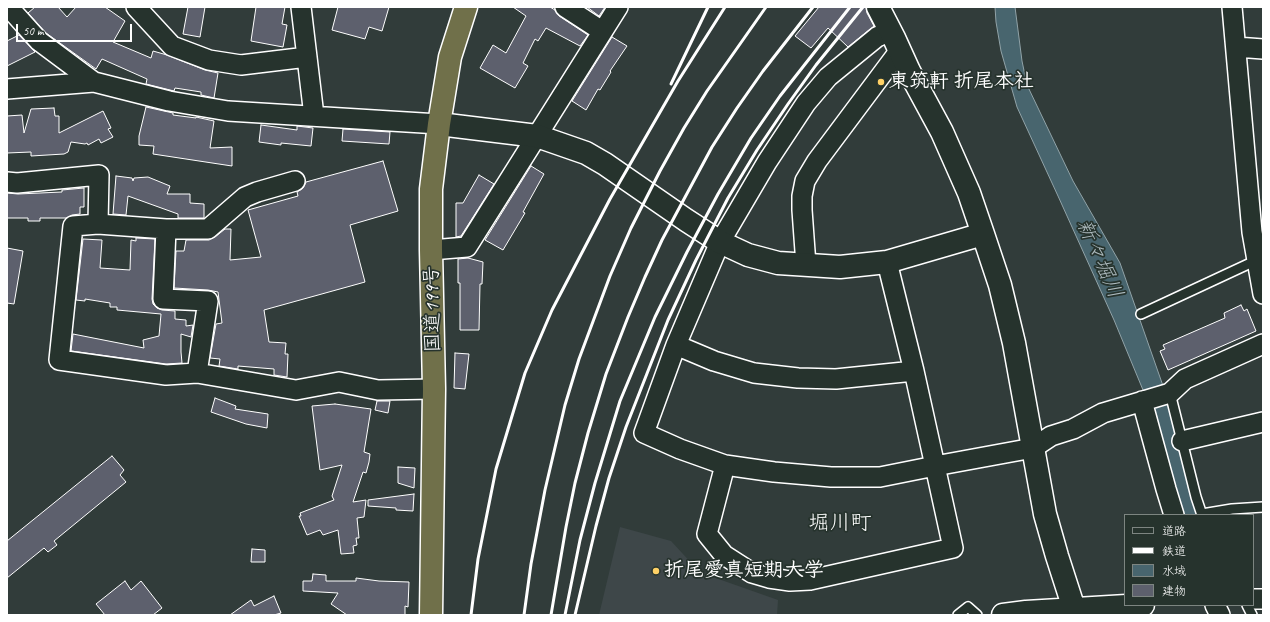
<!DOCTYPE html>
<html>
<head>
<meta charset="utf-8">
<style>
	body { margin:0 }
	#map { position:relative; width:1270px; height:622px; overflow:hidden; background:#313c3a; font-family:Caveat,"Klee One",sans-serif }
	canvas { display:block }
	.frame { position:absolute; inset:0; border:8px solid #fff; pointer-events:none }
	.legend { position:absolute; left:1124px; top:514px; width:130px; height:92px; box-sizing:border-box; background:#26332d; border:1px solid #7d8581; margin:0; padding:5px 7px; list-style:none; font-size:12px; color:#fff }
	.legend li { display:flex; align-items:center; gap:8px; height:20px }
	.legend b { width:20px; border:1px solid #7d8581 }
	.scale { position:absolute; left:16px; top:24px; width:116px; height:18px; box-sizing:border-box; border:2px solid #fff; border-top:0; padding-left:5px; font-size:12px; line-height:14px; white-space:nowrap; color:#fff; -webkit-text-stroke:3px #26332d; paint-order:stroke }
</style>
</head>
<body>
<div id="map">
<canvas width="1270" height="622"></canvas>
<div class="frame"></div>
<ul class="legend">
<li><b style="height:5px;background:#26332d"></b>道路</li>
<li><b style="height:5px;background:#fff"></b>鉄道</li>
<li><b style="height:11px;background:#48656e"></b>水域</li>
<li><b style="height:11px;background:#5d606d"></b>建物</li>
</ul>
<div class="scale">50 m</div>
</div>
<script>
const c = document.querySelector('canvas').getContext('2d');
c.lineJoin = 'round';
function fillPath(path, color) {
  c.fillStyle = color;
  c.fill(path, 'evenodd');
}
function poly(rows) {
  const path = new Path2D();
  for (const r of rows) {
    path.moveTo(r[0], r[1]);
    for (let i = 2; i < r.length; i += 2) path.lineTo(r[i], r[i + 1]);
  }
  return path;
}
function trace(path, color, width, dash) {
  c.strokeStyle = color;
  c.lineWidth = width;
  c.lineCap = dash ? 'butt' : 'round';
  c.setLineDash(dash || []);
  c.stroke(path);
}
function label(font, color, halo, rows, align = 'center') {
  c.font = font + ' Caveat,"Klee One",sans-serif';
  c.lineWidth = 3.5;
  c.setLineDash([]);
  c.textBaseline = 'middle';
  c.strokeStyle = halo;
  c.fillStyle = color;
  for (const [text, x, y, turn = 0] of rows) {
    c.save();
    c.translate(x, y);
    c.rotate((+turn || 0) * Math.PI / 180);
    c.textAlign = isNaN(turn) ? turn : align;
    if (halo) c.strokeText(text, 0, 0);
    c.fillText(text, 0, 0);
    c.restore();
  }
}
fillPath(poly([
	[620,527,671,541,695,567,710,576,778,600,777,615,599,615]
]), '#3e4749');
const water = poly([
	[995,7,1015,7,1022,61,1027,85,1073,181,1120,263,1162,383,1200,515,1179,515,1152,415,1143,390,1114,320,1058,196,1017,107,1001,51,996,22,995,7]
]);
fillPath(water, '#48656e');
trace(water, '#91a3a8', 1);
const building = poly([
	[35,7,58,7,67,17,76,7,105,7,125,21,113,42,151,58,153,51,167,55,205,70,218,73,214,98,201,95,201,92,175,88,174,91,146,84,147,79,102,59,96,69,46,33,28,13,35,7],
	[188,7,205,7,200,37,183,34,188,7],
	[256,7,285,7,282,24,287,25,283,47,251,41,256,7],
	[338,7,389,7,382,31,369,27,365,39,332,30,338,7],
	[513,7,550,7,555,10,559,16,588,35,580,46,546,28,538,41,535,39,523,63,528,66,515,88,480,68,493,45,506,53,526,16,513,7],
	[587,7,605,7,599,16,587,7],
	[819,7,866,7,867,13,874,26,848,47,828,28,811,48,795,36,819,7],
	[19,35,35,52,7,66,7,41,19,35],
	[612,37,627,46,610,71,611,72,600,90,598,89,586,110,572,101,612,37],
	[146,107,173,113,173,115,196,118,196,117,214,121,210,148,232,147,232,166,153,154,154,146,139,145,139,136,146,107],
	[54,108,55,116,59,116,59,133,103,111,111,128,108,129,113,137,101,143,99,139,88,145,87,143,85,144,71,142,68,152,64,154,31,156,31,152,7,153,7,116,22,115,24,133,31,109,54,108],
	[261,125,297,130,297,126,313,128,311,146,281,143,281,145,259,142,261,125],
	[343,129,390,132,389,144,342,141,343,129],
	[383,161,398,211,350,225,365,282,264,310,269,342,286,343,285,354,288,354,287,377,274,375,274,369,238,366,238,369,219,366,220,359,210,358,216,324,222,323,218,292,208,290,174,288,176,251,184,251,186,240,209,240,215,237,225,229,231,229,230,260,261,257,248,210,298,196,297,192,303,188,306,182,383,161],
	[531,166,544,174,523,212,525,213,503,250,485,240,531,166],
	[479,175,494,184,461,236,456,237,456,203,463,203,479,175],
	[116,176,132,178,133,181,134,178,148,177,170,186,167,194,190,194,190,203,204,204,204,218,178,218,178,214,128,196,126,215,113,214,116,176],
	[84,188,84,207,80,207,80,214,72,215,66,218,40,218,40,221,28,221,28,218,7,218,7,193,18,194,62,192,62,190,84,188],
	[136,238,155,239,152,299,153,304,157,308,162,310,175,311,175,319,186,320,186,326,193,325,191,337,181,334,181,352,182,363,166,364,71,351,73,334,144,348,143,340,159,336,161,314,117,310,117,307,110,307,110,303,85,299,85,301,76,300,83,239,102,240,100,268,130,270,131,240,136,241,136,238],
	[7,248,23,251,14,304,7,303,7,248],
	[468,258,483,262,482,284,480,284,479,330,460,330,460,283,458,283,458,259,468,258],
	[1241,305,1244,311,1247,309,1256,331,1168,370,1160,351,1165,349,1163,345,1225,318,1224,313,1241,305],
	[455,353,469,354,465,389,454,388,455,353],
	[215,398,236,406,235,409,268,414,267,428,246,424,211,412,215,398],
	[377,401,390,401,388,413,375,410,377,401],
	[335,404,371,409,364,452,370,454,369,462,366,473,363,472,353,502,366,500,364,517,357,518,359,538,356,538,357,545,353,546,354,553,341,554,338,530,323,535,320,530,307,535,299,516,301,516,300,513,334,500,332,496,342,465,320,470,312,406,335,404],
	[112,456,124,470,120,475,126,482,54,541,57,545,48,552,44,548,7,578,7,541,112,456],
	[398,467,415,468,414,488,398,483,398,467],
	[414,494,413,511,396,510,396,508,368,506,368,500,414,494],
	[252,549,265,550,265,562,251,562,252,549],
	[313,574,326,575,326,581,356,581,356,578,379,581,409,582,408,607,405,606,405,615,347,615,331,604,338,593,303,591,303,581,312,581,313,574],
	[125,581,131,590,141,581,162,608,153,615,105,615,96,604,125,581],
	[274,596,281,613,274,615,230,615,251,600,254,606,274,596]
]);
fillPath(building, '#5d606d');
trace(building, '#fff', 1);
const service = poly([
	[1141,314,1257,260],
	[1170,393,1196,497,1202,515],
	[1202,514,1232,509,1263,507],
	[1247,605,1252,615],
	[958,615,968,607,977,615]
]);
const minor = poly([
	[10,7,13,12,39,41,94,82],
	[136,7,172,46,209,60,241,65,307,57],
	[301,7,314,116],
	[565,7,602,31],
	[1232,7,1252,232,1263,294],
	[1236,47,1263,49],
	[7,89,94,82,169,101,228,111,439,124],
	[295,181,257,192,245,197,208,229,166,229,98,224,73,226,59,360,166,375,197,373,296,390,339,382,378,390,434,389],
	[7,182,17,183,99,175,98,224],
	[166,229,163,299,208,301,197,373],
	[431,250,467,247,618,7],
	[887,262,914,371,935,466,1033,448,1051,436,1073,429,1103,413,1170,393,1185,379,1263,344],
	[806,265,802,210,802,196,805,181,817,161,900,50],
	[676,345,714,361,754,373,798,378,836,379,914,371],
	[1142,401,1166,489,1174,515],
	[1182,441,1263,422],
	[725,465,707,534,724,555,752,573,769,578,790,581,810,580,953,548,935,466,880,477,831,477,774,472,725,465,680,449,644,433,676,345,720,242,767,162,806,103,828,77,877,37,890,31],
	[1253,599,1263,599],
	[1215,605,1220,615]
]);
const tertiary = poly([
	[878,7,894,38,909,71,942,132,969,193,983,234,1000,285,1014,343,1045,514,1057,556,1076,615],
	[439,124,537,136,586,153,605,164,686,220,720,242,748,255,778,263,840,267,887,262,983,234],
	[1003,615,1026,612,1143,605]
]);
const trunk = poly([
	[431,615,434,389,431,250,431,189,439,124,450,57,466,7]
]);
trace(service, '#fff', 12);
trace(minor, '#fff', 22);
trace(tertiary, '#fff', 25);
trace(trunk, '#fff', 25);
trace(service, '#26332d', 9);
trace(minor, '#26332d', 19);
trace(tertiary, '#26332d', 22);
trace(trunk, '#70704a', 22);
trace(poly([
	[671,84,708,7],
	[471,615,478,559,496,469,525,373,552,310,610,199,678,81,725,7],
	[524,615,531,564,545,490,565,405,579,359,610,276,631,228,660,171,684,128,707,91,766,7],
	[551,615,566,527,575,483,588,433,606,374,628,317,645,277,662,240,712,147,737,108,763,71,813,7],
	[565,615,580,540,595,483,620,401,655,317,687,252,718,194,751,138,780,96,850,7],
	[575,615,596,526,609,478,626,427,668,320,696,260,728,198,757,150,788,104,816,65,863,7]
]), '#fff', 3);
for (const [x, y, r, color] of [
	[881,82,4,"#ffd166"],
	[656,571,4,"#ffd166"]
]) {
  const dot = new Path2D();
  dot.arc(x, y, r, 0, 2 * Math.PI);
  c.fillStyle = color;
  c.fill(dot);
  trace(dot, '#26332d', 1.5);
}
label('bold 20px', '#fff', '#26332d', [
	["東筑軒 折尾本社",889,82],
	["折尾愛真短期大学",664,571]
], 'left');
label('20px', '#fff', '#26332d', [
	["国道199号",433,309,-91]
]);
label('italic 21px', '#adbabe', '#26332d', [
	["新々堀川",1099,259,66]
]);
label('21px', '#fff', '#26332d', [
	["堀川町",840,523]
]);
</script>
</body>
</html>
